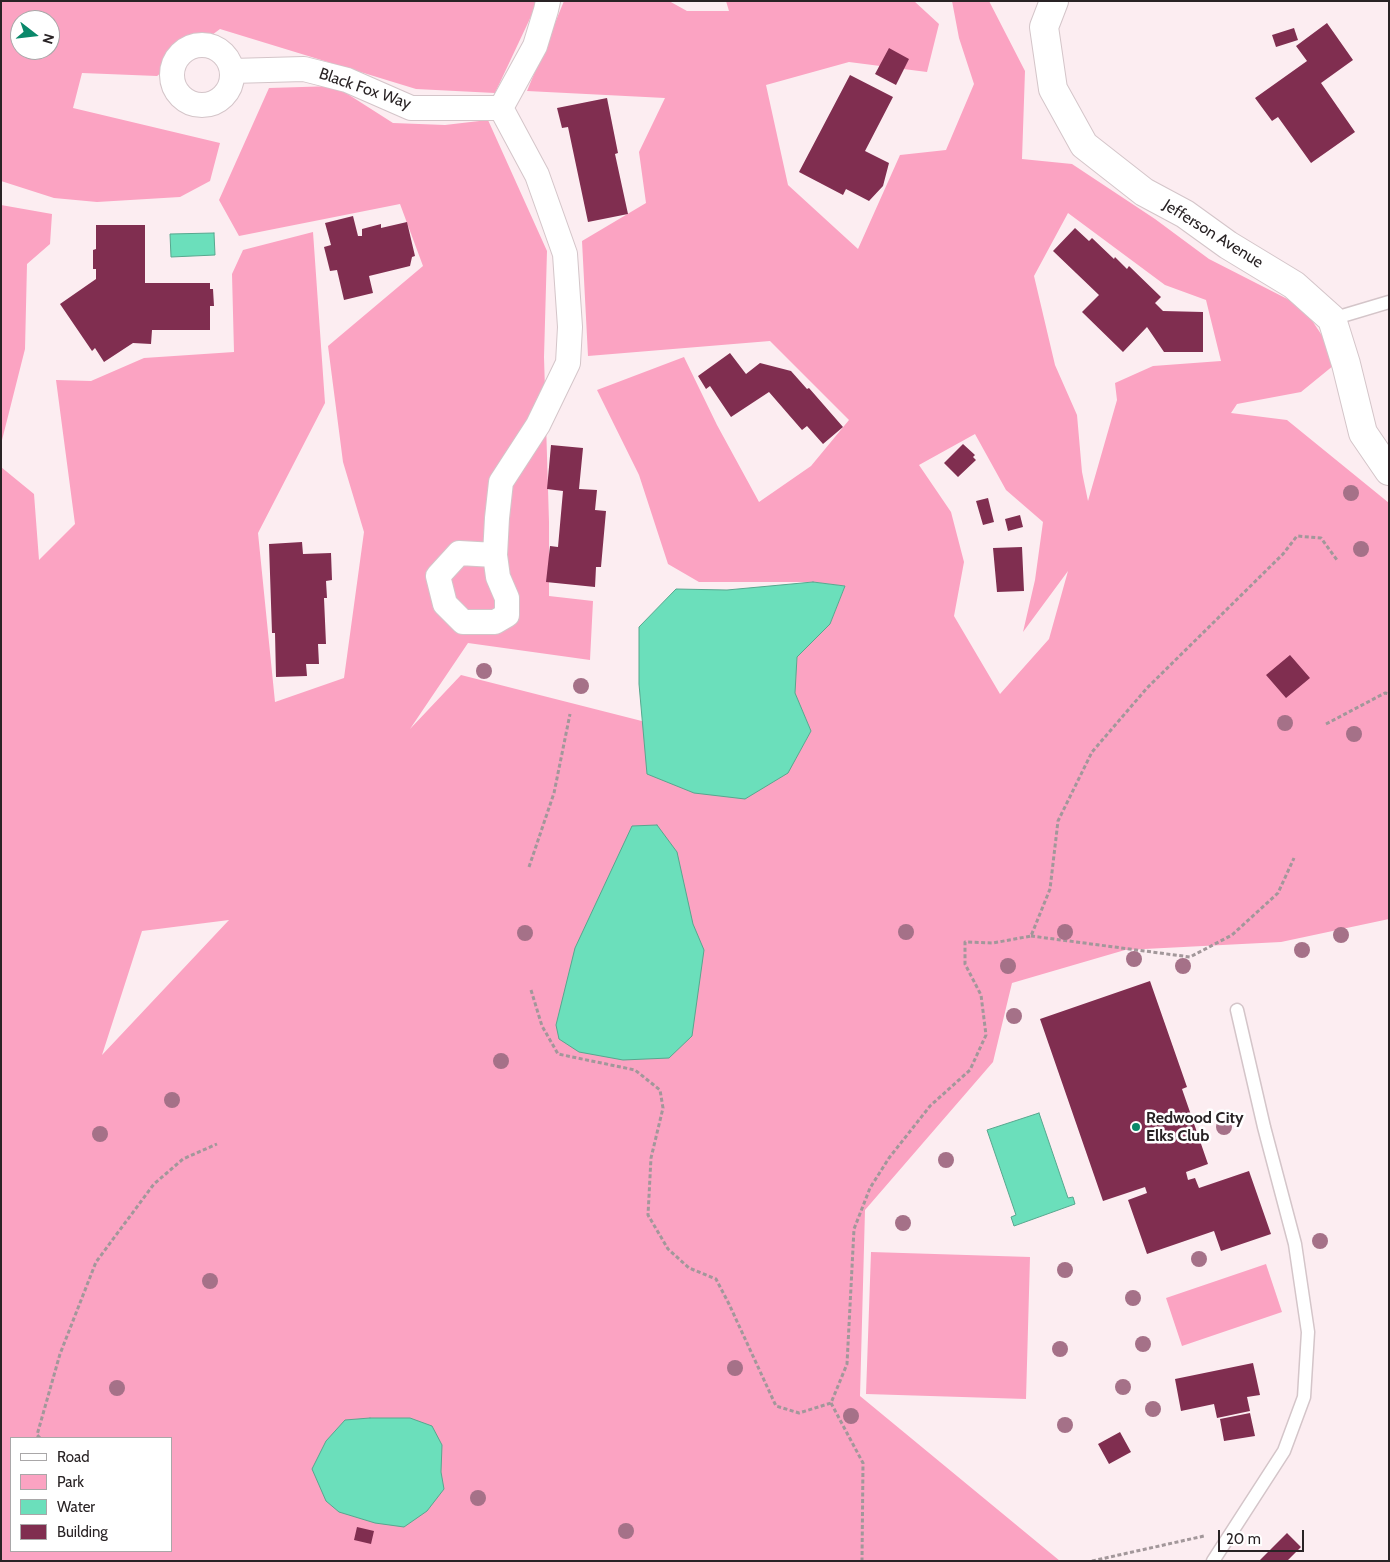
<!DOCTYPE html>
<html>
<head>
<meta charset="utf-8">
<style>
	body { margin:0 }
	#map { position:relative; width:1390px; height:1562px; overflow:hidden; background:#fcedf1; font-family:Cabin,sans-serif }
	canvas { display:block }
	.frame { position:absolute; inset:0; border:2px solid #292325; pointer-events:none }
	.legend { position:absolute; left:10px; top:1437px; width:162px; height:115px; box-sizing:border-box; background:#fff; border:1px solid #a9a7a8; margin:0; padding:6px 9px; list-style:none; font-size:15px; color:#292325 }
	.legend li { display:flex; align-items:center; gap:10px; height:25px }
	.legend b { width:25px; border:1px solid #a9a7a8 }
	.north { position:absolute; left:10px; top:10px; width:50px; height:50px; box-sizing:border-box; background:#fff; border:1px solid #a9a7a8; border-radius:50%; rotate:106deg; font-size:14px; font-weight:700; line-height:20px; text-align:center; color:#292325 }
	.north::after { content:''; display:block; margin:auto; width:18px; height:22px; background:#0a886a; clip-path:polygon(50% 0,100% 100%,50% 72%,0 100%) }
	.scale { position:absolute; left:1218px; top:1530px; width:86px; height:22px; box-sizing:border-box; border:2px solid #292325; border-top:0; padding-left:6px; font-size:15px; line-height:18px; white-space:nowrap; color:#292325; -webkit-text-stroke:4px #fff; paint-order:stroke }
</style>
</head>
<body>
<div id="map">
<canvas width="1390" height="1562"></canvas>
<div class="frame"></div>
<ul class="legend">
<li><b style="height:6px;background:#fff"></b>Road</li>
<li><b style="height:14px;background:#fba3c2"></b>Park</li>
<li><b style="height:14px;background:#6bdfbb"></b>Water</li>
<li><b style="height:14px;background:#802e50"></b>Building</li>
</ul>
<div class="north">N</div>
<div class="scale">20 m</div>
</div>
<script>
const c = document.querySelector('canvas').getContext('2d');
c.lineJoin = 'round';
function fillPath(path, color) {
  c.fillStyle = color;
  c.fill(path, 'evenodd');
}
function poly(rows) {
  const path = new Path2D();
  for (const r of rows) {
    if (r.length === 3) {
      path.moveTo(r[0] + r[2], r[1]);
      path.arc(r[0], r[1], r[2], 0, 2 * Math.PI);
      continue;
    }
    path.moveTo(r[0], r[1]);
    for (let i = 2; i < r.length; i += 2) path.lineTo(r[i], r[i + 1]);
  }
  return path;
}
function trace(path, color, width, dash) {
  c.strokeStyle = color;
  c.lineWidth = width;
  c.lineCap = dash ? 'butt' : 'round';
  c.setLineDash(dash || []);
  c.stroke(path);
}
function label(font, color, halo, rows, align = 'center') {
  c.font = font + ' Cabin,sans-serif';
  c.lineWidth = 5;
  c.setLineDash([]);
  c.textBaseline = 'middle';
  c.strokeStyle = halo;
  c.fillStyle = color;
  for (const [text, x, y, turn = 0] of rows) {
    c.save();
    c.translate(x, y);
    c.rotate((+turn || 0) * Math.PI / 180);
    c.textAlign = isNaN(turn) ? turn : align;
    if (halo) c.strokeText(text, 0, 0);
    c.fillText(text, 0, 0);
    c.restore();
  }
}
fillPath(poly([
	[1,1,536,1,534,10,495,93,416,89,220,29,157,76,82,73,73,108,220,143,210,181,180,197,97,202,54,198,1,181],
	[20,20,50,20,50,50,20,50],
	[564,1,669,1,687,11,729,11,726,1,914,1,939,24,927,72,849,62,766,85,788,185,858,249,900,155,946,150,974,84,959,38,952,1,989,1,1025,71,1022,159,1072,164,1155,219,1209,259,1303,307,1339,361,1301,392,1237,404,1231,413,1287,420,1389,503,1389,919,1281,942,1125,950,1012,983,993,1062,865,1210,860,1396,1060,1561,1,1561,1,467,34,494,39,560,75,524,56,380,91,381,144,358,234,352,232,274,243,250,313,232,325,403,258,533,275,702,344,678,364,532,343,462,328,346,423,266,400,204,239,236,219,200,269,88,335,86,393,123,445,125,488,120,547,251,544,357,549,522,549,596,593,601,590,660,468,643,410,729,461,675,795,760,811,731,794,693,797,657,830,624,845,586,813,582,699,582,668,564,639,475,597,390,684,357,717,425,759,502,811,466,849,420,770,341,588,356,582,241,646,203,639,152,665,98,527,91],
	[1068,213,1165,285,1206,300,1221,361,1153,366,1115,383,1117,400,1088,501,1082,472,1077,415,1055,365,1034,276],
	[975,434,1006,490,1043,522,1035,580,1023,632,1068,571,1049,639,1000,694,954,616,964,562,951,512,919,465],
	[229,920,102,1055,142,931],
	[11,1438,171,1438,171,1551,11,1551],
	[1,205,52,214,50,244,27,264,25,349,1,444],
	[871,1252,1030,1257,1026,1399,866,1394],
	[1266,1264,1282,1312,1182,1346,1166,1298]
]), '#fba3c2');
const water = poly([
	[214,233,215,255,171,257,170,234,214,233],
	[813,582,845,586,830,624,797,657,795,693,811,731,788,773,745,799,694,793,647,774,639,684,639,627,676,589,727,590,813,582],
	[657,825,677,852,693,924,704,950,692,1036,669,1058,623,1060,579,1052,559,1039,556,1025,575,948,632,826,657,825],
	[1039,1113,1068,1198,1073,1197,1075,1204,1014,1226,1011,1217,1016,1215,987,1130,1039,1113],
	[370,1418,410,1418,432,1426,442,1445,441,1472,444,1489,427,1511,404,1527,375,1523,339,1512,326,1501,312,1469,326,1441,345,1420,370,1418]
]);
fillPath(water, '#6bdfbb');
trace(water, '#57a78e', 1);
fillPath(poly([
	[1327,23,1353,60,1321,83,1355,132,1311,163,1278,117,1272,121,1255,98,1307,61,1296,46],
	[1294,28,1298,40,1276,47,1272,35],
	[889,48,909,59,896,85,875,74],
	[850,75,893,97,865,151,889,163,883,186,869,201,846,189,843,195,799,172],
	[607,98,618,153,615,154,628,214,588,222,568,127,562,128,557,108],
	[353,216,358,236,362,236,362,229,381,224,381,228,407,222,415,256,412,257,410,266,369,276,373,293,344,300,337,270,330,271,324,247,331,245,325,223],
	[96,225,145,225,145,283,210,283,210,289,213,289,214,306,210,306,210,330,152,330,151,344,133,343,104,362,95,348,92,351,60,304,96,279,96,269,93,269,93,250,96,249],
	[1075,228,1089,241,1092,238,1114,259,1115,257,1127,269,1129,266,1161,297,1155,303,1163,311,1203,312,1203,352,1164,352,1147,327,1123,352,1082,312,1099,295,1053,251],
	[730,353,746,374,760,363,791,371,807,389,809,388,843,427,823,444,807,426,802,430,769,392,731,417,710,386,706,389,698,376],
	[963,444,975,455,973,457,976,460,958,477,944,463],
	[551,445,583,448,579,489,597,490,595,510,606,511,601,567,596,567,595,587,546,582,550,546,558,547,563,491,547,489],
	[988,498,994,522,983,525,976,501],
	[1020,515,1023,527,1008,531,1005,519],
	[302,542,303,554,331,553,332,580,326,581,327,598,324,598,326,644,318,644,319,664,306,664,307,676,276,677,275,633,272,633,269,544],
	[1022,547,1024,591,997,592,993,548],
	[1290,655,1310,678,1286,698,1266,675],
	[1150,981,1187,1087,1182,1089,1208,1164,1186,1172,1188,1180,1195,1178,1199,1188,1249,1171,1271,1234,1221,1251,1214,1231,1147,1254,1128,1200,1147,1193,1145,1187,1103,1201,1040,1019],
	[1253,1363,1260,1395,1247,1397,1250,1411,1217,1418,1214,1404,1181,1411,1175,1379],
	[1250,1413,1255,1436,1224,1441,1220,1419],
	[1120,1432,1131,1452,1109,1464,1098,1444],
	[357,1527,374,1531,371,1544,354,1540],
	[1287,1533,1301,1547,1287,1561,1259,1561]
]), '#802e50');
const lane = poly([
	[1332,319,1389,302],
	[1213,1561,1284,1451,1304,1397,1308,1332,1295,1244,1264,1127,1237,1010]
]);
const street = poly([
	[202,75,30],
	[232,71,304,69,347,80,411,108,501,108,535,46,546,10,548,1],
	[495,555,459,553,438,576,445,604,463,622,495,622,507,615,507,598,498,577,495,555,497,518,501,482,538,425,568,363,570,327,565,254,537,175,501,108]
]);
const secondary = poly([
	[1054,1,1044,27,1053,89,1084,145,1144,192,1185,214,1228,245,1294,285,1332,319,1346,364,1363,433,1389,471]
]);
trace(lane, '#d4c5c9', 15);
trace(street, '#d4c5c9', 26);
trace(secondary, '#d4c5c9', 30);
trace(poly([
	[1326,724,1385,693,1389,694],
	[529,867,554,793,570,714],
	[1031,936,1190,957,1232,935,1278,893,1294,858],
	[531,990,542,1026,558,1054,635,1070,660,1090,663,1108,651,1158,648,1215,668,1249,689,1268,716,1279,729,1304,776,1406,799,1413,831,1403,847,1364,854,1229,870,1188,889,1158,930,1106,970,1070,986,1035,981,995,965,964,965,942,993,943,1031,936,1050,889,1058,821,1092,752,1147,688,1283,554,1297,536,1321,538,1337,560],
	[831,1403,863,1463,862,1561],
	[40,1438,37,1435,60,1354,96,1262,154,1184,183,1159,217,1144],
	[1092,1561,1204,1536]
]), '#a2979a', 3, [4, 2.5]);
trace(lane, '#fff', 12);
trace(street, '#fff', 24);
trace(secondary, '#fff', 28);
c.fillStyle = '#a57188';
for (const [x, y] of [
	[1351,493],
	[1361,549],
	[484,671],
	[581,686],
	[1285,723],
	[1354,734],
	[906,932],
	[1065,932],
	[525,933],
	[1341,935],
	[1302,950],
	[1134,959],
	[1008,966],
	[1183,966],
	[1014,1016],
	[501,1061],
	[172,1100],
	[1224,1127],
	[100,1134],
	[946,1160],
	[903,1223],
	[1320,1241],
	[1199,1259],
	[1065,1270],
	[210,1281],
	[1133,1298],
	[1143,1344],
	[1060,1349],
	[735,1368],
	[1123,1387],
	[117,1388],
	[1153,1409],
	[851,1416],
	[1065,1425],
	[478,1498],
	[626,1531]
]) {
  c.beginPath();
  c.arc(x, y, 8, 0, 2 * Math.PI);
  c.fill();
}
for (const [x, y, r, color] of [
	[1136,1127,5,"#0a886a"]
]) {
  const dot = new Path2D();
  dot.arc(x, y, r, 0, 2 * Math.PI);
  c.fillStyle = color;
  c.fill(dot);
  trace(dot, '#fff', 2);
}
label('16px', '#292325', '#fff', [
	["Black Fox Way",365,89,19],
	["Jefferson Avenue",1213,234,32]
]);
label('bold 16px', '#292325', '#fff', [
	["Redwood City",1146,1118],
	["Elks Club",1146,1136]
], 'left');
</script>
</body>
</html>
